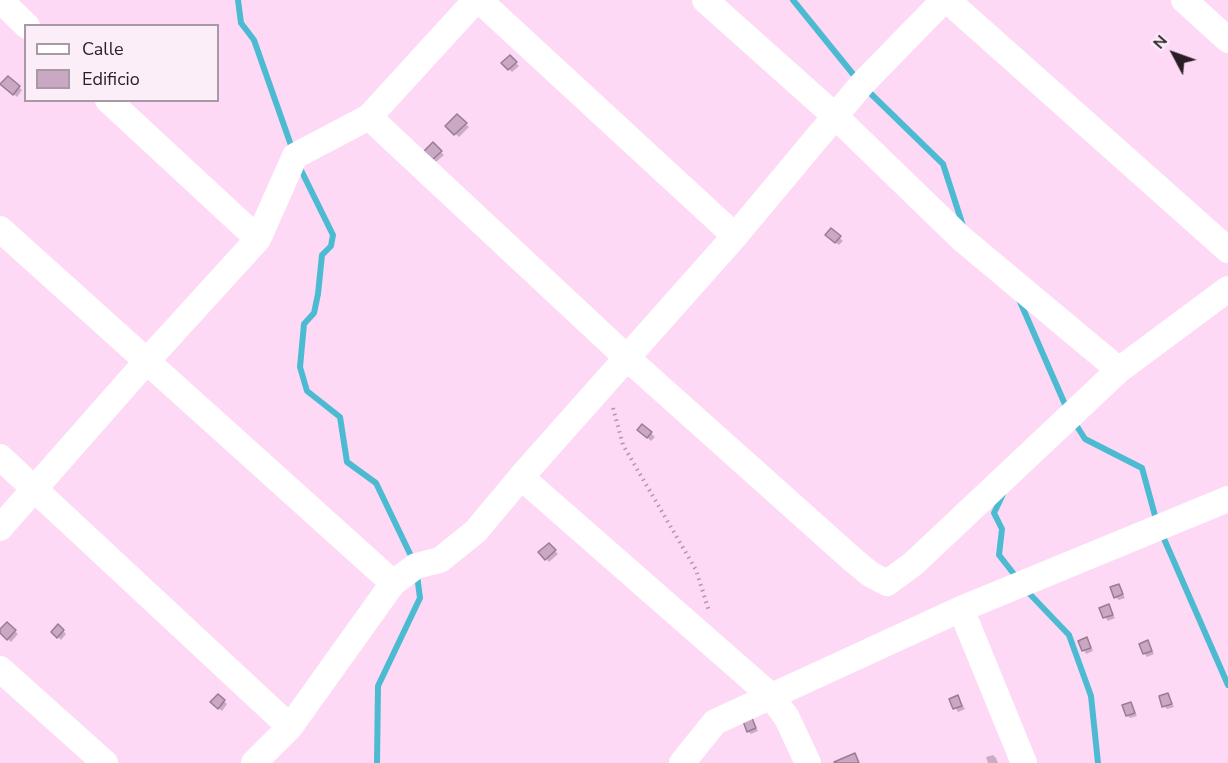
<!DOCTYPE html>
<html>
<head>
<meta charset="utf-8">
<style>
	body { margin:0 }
	#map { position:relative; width:1228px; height:763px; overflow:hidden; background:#fdd9f5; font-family:"Nunito Sans",sans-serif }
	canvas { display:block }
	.legend { position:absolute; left:24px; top:24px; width:195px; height:78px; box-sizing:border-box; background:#fceef9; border:2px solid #a89aa5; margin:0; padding:8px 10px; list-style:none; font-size:18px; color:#2a1d27 }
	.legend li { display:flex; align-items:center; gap:12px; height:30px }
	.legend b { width:30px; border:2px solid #a89aa5 }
	.north { position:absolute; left:1144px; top:24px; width:60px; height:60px; -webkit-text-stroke:4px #fceef9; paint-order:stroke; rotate:311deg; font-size:16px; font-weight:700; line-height:24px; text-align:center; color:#2a1d27 }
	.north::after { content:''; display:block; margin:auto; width:21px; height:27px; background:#2a1d27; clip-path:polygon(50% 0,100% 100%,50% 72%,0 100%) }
</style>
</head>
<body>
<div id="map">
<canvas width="1228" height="763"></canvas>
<ul class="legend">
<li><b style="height:8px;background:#fff"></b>Calle</li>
<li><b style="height:16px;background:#caa8c3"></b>Edificio</li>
</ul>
<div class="north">N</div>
</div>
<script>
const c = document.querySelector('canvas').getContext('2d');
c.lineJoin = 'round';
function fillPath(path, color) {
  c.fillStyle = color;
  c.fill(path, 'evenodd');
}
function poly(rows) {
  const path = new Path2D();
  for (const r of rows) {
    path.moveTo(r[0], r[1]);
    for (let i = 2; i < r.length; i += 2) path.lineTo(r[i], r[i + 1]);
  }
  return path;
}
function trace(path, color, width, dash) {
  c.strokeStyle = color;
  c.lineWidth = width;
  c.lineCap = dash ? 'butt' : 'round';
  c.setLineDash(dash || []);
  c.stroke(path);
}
fillPath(poly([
	[510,57,519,66,512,72,503,63],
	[8,78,22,90,17,97,6,87],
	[457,116,469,127,459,137,447,126],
	[433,144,444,155,436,162,426,151],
	[831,230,843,241,839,245,827,235],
	[643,426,655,437,651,441,642,433],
	[549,545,558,554,549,562,541,552],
	[1119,586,1125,598,1119,600,1115,597],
	[1108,606,1115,618,1108,621,1105,617],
	[7,624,18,634,11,642,0,631],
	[58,626,66,634,61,640,53,632],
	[1087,639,1093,651,1086,654,1080,642],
	[1148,642,1154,654,1147,657,1144,653],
	[1167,695,1174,707,1167,709,1164,706],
	[218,696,227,704,222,711,212,702],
	[958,697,965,709,958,712,951,700],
	[1131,704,1137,716,1130,718,1127,715],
	[751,719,758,731,751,734,748,731],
	[993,755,996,758,998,763,988,763,986,757]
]), '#0003');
trace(poly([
	[238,0,241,23,254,40,293,151],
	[793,0,857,79],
	[866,89,943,164,964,229],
	[299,166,333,235,331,246,322,255,318,294,314,313,304,324,300,367,307,391,340,417,347,462,376,483,413,560],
	[1018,297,1067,409],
	[1073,420,1085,439,1142,468,1157,523],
	[1003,494,994,513,1002,529,999,555,1017,578],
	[1161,532,1228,685],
	[1025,589,1069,635,1091,696,1098,763],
	[377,763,378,686,420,598,417,575]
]), '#4cbbd2', 6);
const building = poly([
	[510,55,517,62,508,70,501,63,510,55],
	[8,76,20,86,13,95,0,84,8,76],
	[457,114,467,123,454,135,445,126,457,114],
	[433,142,442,151,432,160,424,151,433,142],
	[831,228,841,236,835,243,825,235,831,228],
	[642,424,652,432,647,438,637,430,642,424],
	[549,543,556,550,545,560,538,552,549,543],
	[1119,584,1123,594,1114,598,1110,587,1119,584],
	[1109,604,1113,615,1103,618,1099,608,1109,604],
	[7,622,16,630,7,640,0,633,0,629,7,622],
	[58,624,64,630,57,638,51,632,58,624],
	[1087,637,1091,648,1082,651,1078,641,1087,637],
	[1148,640,1152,651,1143,654,1139,644,1148,640],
	[1168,693,1172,704,1162,707,1159,696,1168,693],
	[218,694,225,700,218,709,210,702,218,694],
	[958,695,962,706,953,709,949,699,958,695],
	[1131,702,1135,713,1126,716,1122,705,1131,702],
	[752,718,756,728,747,732,743,721,752,718],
	[855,753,859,763,835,763,834,762,855,753]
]);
fillPath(building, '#caa8c3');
trace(building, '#9a7b94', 1.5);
trace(poly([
	[613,408,623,445,696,570,709,611]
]), '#b296ab', 4, [1.5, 4.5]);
trace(poly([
	[0,0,27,26],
	[479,0,735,236],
	[705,0,835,116,962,239,1119,370],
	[947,0,1228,250],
	[1184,0,1228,40],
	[108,100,258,239],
	[369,117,626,357,852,559,870,574,887,583,913,564,1119,370,1228,289],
	[0,229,393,583],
	[0,457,290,727],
	[521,477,771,696,787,718,808,763],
	[0,528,146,362,258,239,295,156,369,117,476,0],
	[961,609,1024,763],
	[0,669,105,763],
	[254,763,290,727,393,583,416,566,440,560,476,531,521,477,735,236,862,84,944,0],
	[682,763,715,722,961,609,1228,499]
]), '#fff', 26);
</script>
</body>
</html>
